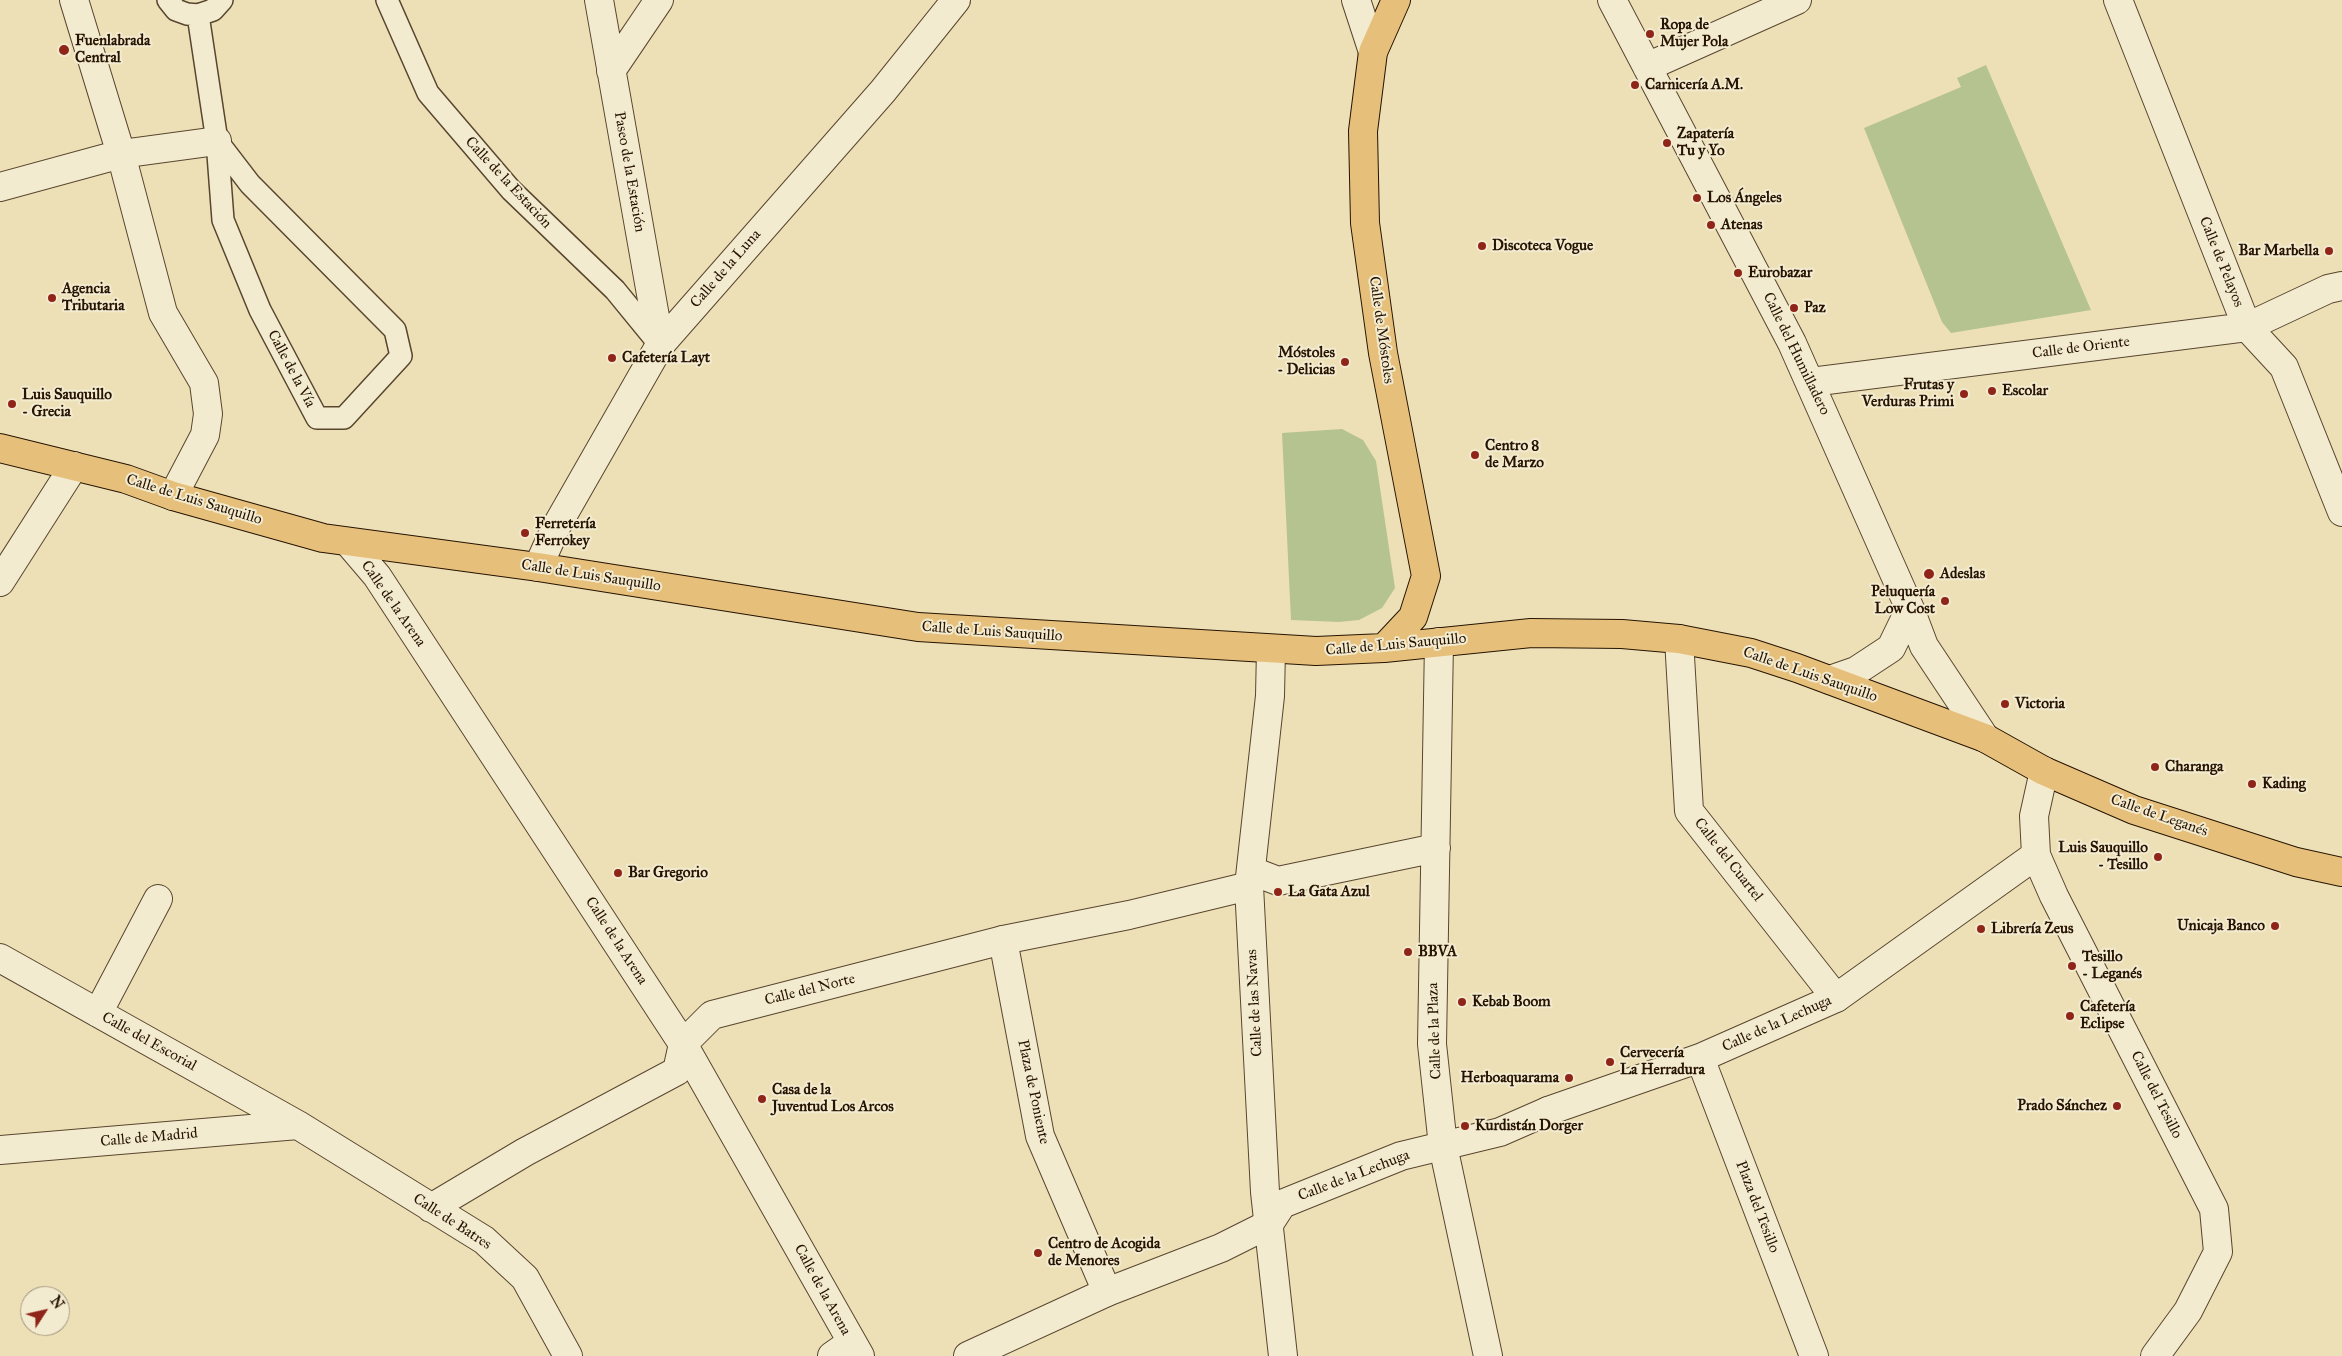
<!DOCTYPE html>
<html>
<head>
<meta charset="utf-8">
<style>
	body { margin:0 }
	#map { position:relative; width:2342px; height:1356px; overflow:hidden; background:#ede0b6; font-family:"IM FELL Great Primer",serif }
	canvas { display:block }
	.north { position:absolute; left:20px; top:1286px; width:50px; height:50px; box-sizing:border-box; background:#f3ebd0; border:1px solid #a1957d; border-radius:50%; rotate:55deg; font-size:14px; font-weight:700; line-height:20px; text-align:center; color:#261301 }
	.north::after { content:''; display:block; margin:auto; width:18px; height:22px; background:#8f2418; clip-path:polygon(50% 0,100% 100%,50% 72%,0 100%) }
</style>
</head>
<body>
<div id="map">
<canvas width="2342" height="1356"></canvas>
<div class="north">N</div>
</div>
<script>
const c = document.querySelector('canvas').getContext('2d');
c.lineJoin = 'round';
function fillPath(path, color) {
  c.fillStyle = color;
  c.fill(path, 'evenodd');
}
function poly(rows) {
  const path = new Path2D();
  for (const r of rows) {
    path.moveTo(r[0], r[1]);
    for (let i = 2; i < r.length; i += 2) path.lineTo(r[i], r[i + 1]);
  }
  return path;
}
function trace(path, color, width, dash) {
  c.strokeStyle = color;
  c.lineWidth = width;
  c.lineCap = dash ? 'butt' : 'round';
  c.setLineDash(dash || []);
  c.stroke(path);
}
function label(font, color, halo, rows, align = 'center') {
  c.font = font + ' "IM FELL Great Primer",serif';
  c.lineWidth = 4;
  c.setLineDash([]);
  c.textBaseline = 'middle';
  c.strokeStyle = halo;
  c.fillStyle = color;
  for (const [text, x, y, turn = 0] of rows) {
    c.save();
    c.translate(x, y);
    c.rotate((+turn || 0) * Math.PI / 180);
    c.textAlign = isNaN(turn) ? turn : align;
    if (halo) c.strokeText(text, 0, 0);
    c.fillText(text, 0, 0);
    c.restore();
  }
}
fillPath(poly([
	[1986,65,2091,310,1951,333,1942,322,1864,128,1961,87,1957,78],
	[1342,429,1363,440,1376,461,1395,588,1382,608,1359,620,1339,622,1291,620,1282,433]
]), '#b5c391');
const service = poly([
	[168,0,176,10,187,14,198,15,213,10,222,0],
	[387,0,428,93,511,190,615,290,660,345],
	[198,15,217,141],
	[217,141,250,184,395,330,401,356,344,418,317,418,260,310,223,220,217,141]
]);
const pedestrian = poly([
	[1679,639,1689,811,1836,998],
	[1439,642,1432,1044,1443,1146,1488,1356],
	[1252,871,1278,881,1436,848],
	[1003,940,1129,915,1249,886],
	[1107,1292,1221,1248,1269,1224,1282,1204,1401,1156,1500,1132,1548,1111]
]);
const minor = poly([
	[74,0,121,154,163,313,204,383,208,414,205,435,173,496],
	[599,0,660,345],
	[1356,0,1373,52],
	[1612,0,1792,343,1910,609,1924,646,1985,738],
	[2118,0,2247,327,2284,367,2342,512],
	[1647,67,1797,0],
	[611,71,659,0],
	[0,187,121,154,217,141],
	[1811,382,2247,327,2328,289,2342,286],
	[348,542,377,576,683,1044,860,1356],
	[538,567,556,527,660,345,883,91,956,0],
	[0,582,74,466],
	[1271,649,1270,696,1249,886,1265,1192,1283,1356],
	[1830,680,1856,671,1891,648,1910,609],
	[2044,771,2034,816,2036,855,2054,896,2214,1209,2218,1252,2188,1311,2155,1356],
	[0,958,298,1125,484,1240,525,1278,568,1356],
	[98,1013,158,899],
	[1700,1058,1814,1356],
	[1548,1111,1700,1058,1836,998,2036,855],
	[0,1150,298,1125],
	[431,1208,525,1152,677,1071,683,1044,712,1015,1003,940,1040,1136,1107,1292,968,1356],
	[832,1356,852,1342]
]);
const primary = poly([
	[0,448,126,479,173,496,323,538,538,567,918,627,1316,651,1384,648,1531,633,1622,634,1679,639,1751,653,1797,668,1985,738,2044,771,2134,810,2296,862,2342,872],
	[1384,648,1413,617,1426,576,1383,353,1365,223,1363,131,1373,52,1396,0]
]);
trace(service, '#58462e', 24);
trace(pedestrian, '#58462e', 30);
trace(minor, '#58462e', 30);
trace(primary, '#261301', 30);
trace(service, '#f3ebd0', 21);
trace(pedestrian, '#f3ebd0', 28);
trace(minor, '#f3ebd0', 28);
trace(primary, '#e6c07b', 28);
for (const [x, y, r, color] of [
	[1650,34,5,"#8f2418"],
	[64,50,6,"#8f2418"],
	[1635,85,5,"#8f2418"],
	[1667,143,5,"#8f2418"],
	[1697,198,5,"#8f2418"],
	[1711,225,5,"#8f2418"],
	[1482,246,5,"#8f2418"],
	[2329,251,5,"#8f2418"],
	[1738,273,5,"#8f2418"],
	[52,298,5,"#8f2418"],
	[1794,308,5,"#8f2418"],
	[612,358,5,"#8f2418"],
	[1345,362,5,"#8f2418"],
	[1992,391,5,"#8f2418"],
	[1964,394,5,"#8f2418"],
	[12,404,5,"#8f2418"],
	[1475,455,5,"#8f2418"],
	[525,533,5,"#8f2418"],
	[1929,574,6,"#8f2418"],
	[1945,601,5,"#8f2418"],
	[2005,704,5,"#8f2418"],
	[2155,767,5,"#8f2418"],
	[2252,784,5,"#8f2418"],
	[2158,857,5,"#8f2418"],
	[618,873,5,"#8f2418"],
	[1278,892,5,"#8f2418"],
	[2275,926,5,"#8f2418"],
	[1981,929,5,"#8f2418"],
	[1408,952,5,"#8f2418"],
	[2072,966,5,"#8f2418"],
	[1462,1002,5,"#8f2418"],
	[2070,1016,5,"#8f2418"],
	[1610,1062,5,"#8f2418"],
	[1569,1078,5,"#8f2418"],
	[762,1099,5,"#8f2418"],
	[2117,1106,5,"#8f2418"],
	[1465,1126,5,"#8f2418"],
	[1038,1253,5,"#8f2418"]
]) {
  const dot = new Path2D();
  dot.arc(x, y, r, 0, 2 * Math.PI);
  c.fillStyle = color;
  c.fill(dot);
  trace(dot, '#f3ebd0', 2);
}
label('bold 15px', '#261301', '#f3ebd0', [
	["Ropa de",1660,25],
	["Mujer Pola",1660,42],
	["Fuenlabrada",75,41],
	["Central",75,58],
	["Carnicería A.M.",1645,85],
	["Zapatería",1677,134],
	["Tu y Yo",1677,151],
	["Los Ángeles",1707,198],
	["Atenas",1721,225],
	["Discoteca Vogue",1492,246],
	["Bar Marbella",2319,251,"right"],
	["Eurobazar",1748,273],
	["Agencia",62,289],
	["Tributaria",62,306],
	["Paz",1804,308],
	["Móstoles",1335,353,"right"],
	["- Delicias",1335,370,"right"],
	["Cafetería Layt",622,358],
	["Frutas y",1954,385,"right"],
	["Verduras Primi",1954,402,"right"],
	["Escolar",2002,391],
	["Luis Sauquillo",22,395],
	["- Grecia",22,412],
	["Centro 8",1485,446],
	["de Marzo",1485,463],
	["Ferretería",535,524],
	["Ferrokey",535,541],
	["Adeslas",1940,574],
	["Peluquería",1935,592,"right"],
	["Low Cost",1935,609,"right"],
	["Victoria",2015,704],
	["Charanga",2165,767],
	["Kading",2262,784],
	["Luis Sauquillo",2148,848,"right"],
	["- Tesillo",2148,865,"right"],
	["Bar Gregorio",628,873],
	["La Gata Azul",1288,892],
	["Unicaja Banco",2265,926,"right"],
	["Librería Zeus",1991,929],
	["BBVA",1418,952],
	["Tesillo",2082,957],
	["- Leganés",2082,974],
	["Kebab Boom",1472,1002],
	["Cafetería",2080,1007],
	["Eclipse",2080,1024],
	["Cervecería",1620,1053],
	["La Herradura",1620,1070],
	["Herboaquarama",1559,1078,"right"],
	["Casa de la",772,1090],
	["Juventud Los Arcos",772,1107],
	["Prado Sánchez",2107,1106,"right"],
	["Kurdistán Dorger",1475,1126],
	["Centro de Acogida",1048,1244],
	["de Menores",1048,1261]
], 'left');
label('15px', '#261301', '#f3ebd0', [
	["Paseo de la Estación",629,172,80],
	["Calle de la Estación",508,183,47],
	["Calle de Pelayos",2221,262,68],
	["Calle de la Luna",726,269,-49],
	["Calle de Móstoles",1381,330,82],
	["Calle de Oriente",2081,348,-7],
	["Calle del Humilladero",1796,354,64],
	["Calle de la Vía",291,369,62],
	["Calle de Luis Sauquillo",194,500,17],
	["Calle de Luis Sauquillo",591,576,9],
	["Calle de la Arena",393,604,55],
	["Calle de Luis Sauquillo",992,632,4],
	["Calle de Luis Sauquillo",1396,645,-5],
	["Calle de Luis Sauquillo",1810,675,19],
	["Calle de Leganés",2159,816,19],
	["Calle del Cuartel",1728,860,52],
	["Calle de la Arena",616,941,57],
	["Calle del Norte",810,990,-14],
	["Calle de las Navas",1255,1003,-93],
	["Calle de la Lechuga",1777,1024,-24],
	["Calle de la Plaza",1435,1031,-92],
	["Calle del Escorial",149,1042,29],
	["Plaza de Poniente",1033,1092,78],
	["Calle del Tesillo",2156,1095,63],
	["Calle de Madrid",149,1138,-5],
	["Calle de la Lechuga",1354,1176,-21],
	["Plaza del Tesillo",1757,1207,69],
	["Calle de Batres",452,1222,33],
	["Calle de la Arena",822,1290,61]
]);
</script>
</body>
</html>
